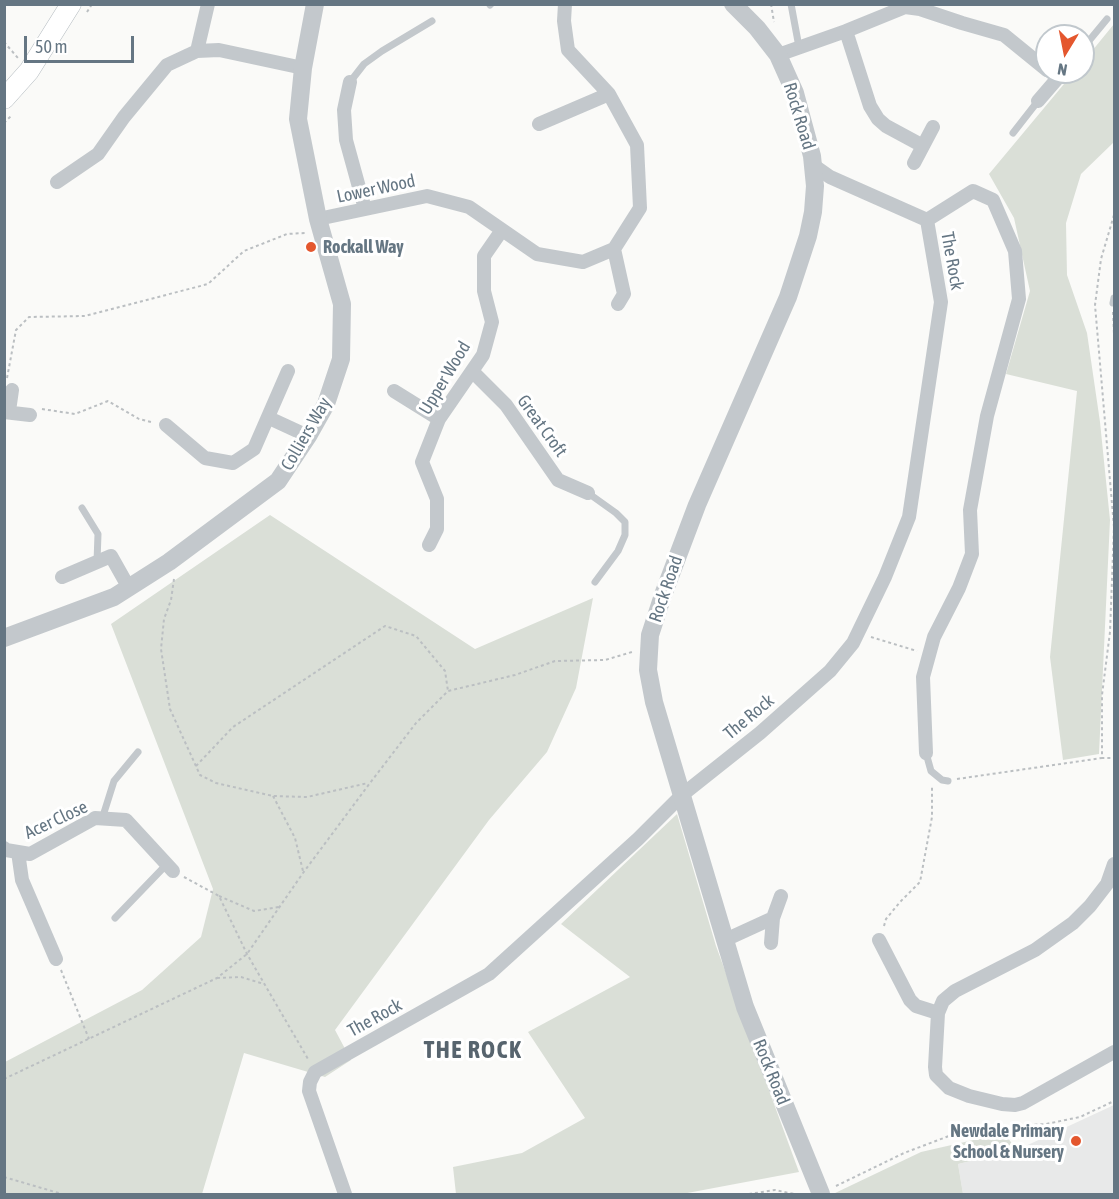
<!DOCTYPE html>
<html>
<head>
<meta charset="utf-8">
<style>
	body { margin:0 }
	#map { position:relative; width:1119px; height:1199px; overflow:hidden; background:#fafaf8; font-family:"Asap Condensed",sans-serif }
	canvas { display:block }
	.frame { position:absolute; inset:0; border:6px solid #657683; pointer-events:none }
	.north { position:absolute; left:1035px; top:24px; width:60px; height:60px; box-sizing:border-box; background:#fff; border:2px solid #c1c8cd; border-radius:50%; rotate:190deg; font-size:16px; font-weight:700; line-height:24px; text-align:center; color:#657683 }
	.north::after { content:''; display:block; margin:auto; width:21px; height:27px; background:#e4572e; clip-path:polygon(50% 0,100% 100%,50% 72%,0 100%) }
	.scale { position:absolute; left:24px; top:36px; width:110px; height:27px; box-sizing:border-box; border:3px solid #657683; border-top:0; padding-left:8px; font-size:18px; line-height:21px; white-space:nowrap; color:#657683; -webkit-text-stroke:4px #fff; paint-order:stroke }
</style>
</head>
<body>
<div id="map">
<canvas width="1119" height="1199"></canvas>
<div class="frame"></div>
<div class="north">N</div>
<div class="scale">50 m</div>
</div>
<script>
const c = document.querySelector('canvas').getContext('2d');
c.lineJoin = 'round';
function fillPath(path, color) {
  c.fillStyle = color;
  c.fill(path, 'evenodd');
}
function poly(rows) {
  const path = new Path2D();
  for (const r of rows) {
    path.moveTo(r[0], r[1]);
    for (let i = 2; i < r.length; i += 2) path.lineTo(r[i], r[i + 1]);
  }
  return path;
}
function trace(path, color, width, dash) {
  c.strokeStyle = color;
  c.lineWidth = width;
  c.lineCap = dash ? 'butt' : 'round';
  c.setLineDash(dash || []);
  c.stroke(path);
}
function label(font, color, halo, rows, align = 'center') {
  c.font = font + ' "Asap Condensed",sans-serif';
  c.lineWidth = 6;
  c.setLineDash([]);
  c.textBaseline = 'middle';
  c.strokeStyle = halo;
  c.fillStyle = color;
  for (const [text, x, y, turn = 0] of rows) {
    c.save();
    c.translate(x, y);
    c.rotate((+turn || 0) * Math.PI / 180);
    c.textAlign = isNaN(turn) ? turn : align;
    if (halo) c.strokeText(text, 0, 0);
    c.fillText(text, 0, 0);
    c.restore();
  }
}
fillPath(poly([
	[1114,1105,1114,1194,963,1194,958,1164,1017,1150]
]), '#e8e9e9');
fillPath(poly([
	[1114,24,1114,142,1081,174,1066,223,1067,275,1087,333,1100,422,1110,520,1099,754,1063,760,1050,657,1077,391,1006,374,1030,291,1014,218,989,174,1074,72,1083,72,1083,62],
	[270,515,475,649,593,598,576,688,547,752,489,820,335,1030,351,1060,325,1077,244,1053,202,1194,5,1194,5,1062,142,990,201,937,213,889,111,624],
	[677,814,716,946,799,1172,682,1194,456,1194,453,1167,522,1153,585,1118,528,1032,630,977,561,924],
	[1004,1133,1017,1150,958,1164,963,1194,833,1194,921,1152]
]), '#dadfd7');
const secondary = poly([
	[4,99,29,71,71,4]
]);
trace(secondary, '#b3babf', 21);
trace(poly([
	[771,4,774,22],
	[87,12,92,4],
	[4,42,18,58],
	[4,123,11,116],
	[1114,215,1101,259,1095,305,1114,527,1110,632,1102,695,1102,758,1114,758],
	[1113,312,1114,334],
	[7,378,16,330,29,317,85,316,208,284,244,251,287,234,305,233],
	[42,409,75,414,108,401,139,419,151,422],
	[174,579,171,600,164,619,161,649,170,709,200,775,216,783,273,796,307,797,368,783],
	[871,637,917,651],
	[196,766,233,727,385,626,416,636,445,671,448,691],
	[957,779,1102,758],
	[273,796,295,838,303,871],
	[184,877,219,896,247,954,308,1059],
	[219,896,254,911,279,907],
	[884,926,886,919,900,902,920,882,932,817,932,785],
	[61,970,89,1039],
	[217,978,241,977,264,984],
	[4,1079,217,978,247,954,303,873,370,783,416,723,448,691,515,675,555,661,605,660,632,652],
	[4,1177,62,1194],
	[836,1186,904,1153,949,1136,998,1127,1046,1124,1080,1117,1114,1101],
	[749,1194,775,1190,794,1194]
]), '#bbbfc2', 2, [3, 3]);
trace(poly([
	[791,4,799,47],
	[490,5,491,4],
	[1083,48,1107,19],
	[350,82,364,64,382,51,432,21],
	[1013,133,1038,101],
	[1113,303,1114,298],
	[588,493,616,513,625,522,625,535,618,551,595,582],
	[82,508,98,534,97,562],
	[926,753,931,771,942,780,948,781],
	[102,819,114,781,138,752],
	[115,918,167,864]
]), '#c3c8cc', 7);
trace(poly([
	[846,31,870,106,878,119,886,126,923,146],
	[197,51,208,4],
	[778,55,846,31,905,7,920,9,962,23,1004,35,1047,70],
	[350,82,344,110,346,140,365,209],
	[1038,101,1063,72],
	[539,124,609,94],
	[914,163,933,127],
	[57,182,98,154,124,117,167,65,197,51,219,50,303,68],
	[318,219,427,196,469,207,537,254,583,262,614,249,640,208,637,145,609,94,568,50,564,21,565,4],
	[614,249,624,294,618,304],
	[472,371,506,405,558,480,588,493],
	[394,391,439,419],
	[9,411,12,390],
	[4,412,30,415],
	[269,418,308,436],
	[166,425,205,458,233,463,254,449,288,371],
	[429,545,437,529,437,499,422,462,439,419,483,355,492,322,484,291,484,256,502,230],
	[62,577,111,556,129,588],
	[926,753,923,677,934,637,959,588,972,554,970,510,987,416,1019,299,1015,251,993,200,973,191,927,220],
	[4,848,6,850,30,854,95,818,126,820,173,871],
	[18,852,22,880,56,959],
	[1114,864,1107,884,1090,906,1073,923,1035,950,955,991,943,1001,938,1013,935,1067,936,1075,949,1088,969,1096,1002,1104,1015,1105,1023,1103,1114,1052],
	[725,940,773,918],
	[879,940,910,1000,916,1006,938,1013],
	[771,943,773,918,781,896],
	[345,1194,309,1091,310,1082,315,1072,489,974,638,839,682,795,760,733,830,671,853,643,885,577,909,517,941,302,927,220,830,177,813,165]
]), '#c3c8cc', 14);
trace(poly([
	[733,4,757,28,778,55,795,93,812,156,815,186,813,212,808,236,788,297,697,505,663,595,650,635,648,670,654,702,745,1007,821,1194],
	[4,638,114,597,169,562,278,481,308,436,326,404,341,359,342,304,318,219,298,119,303,68,315,4]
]), '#c3c8cc', 18);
trace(secondary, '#fff', 20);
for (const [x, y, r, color] of [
	[311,247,6,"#e4572e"],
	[1076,1141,6,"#e4572e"]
]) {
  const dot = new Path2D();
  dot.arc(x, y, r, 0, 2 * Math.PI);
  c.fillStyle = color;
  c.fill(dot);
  trace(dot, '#fff', 2);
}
label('18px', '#657683', '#fff', [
	["Rock Road",799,116,73],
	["Lower Wood",376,189,-12],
	["The Rock",952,261,80],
	["Upper Wood",445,378,-59],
	["Great Croft",542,426,54],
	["Colliers Way",306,434,-60],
	["Rock Road",666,589,-71],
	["The Rock",749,717,-40],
	["Acer Close",56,820,-25],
	["The Rock",375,1018,-29],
	["Rock Road",771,1072,68]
]);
label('bold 18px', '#657683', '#fff', [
	["Rockall Way",323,247],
	["Newdale Primary",1064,1131,"right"],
	["School & Nursery",1064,1152,"right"]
], 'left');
c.letterSpacing = '1.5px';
label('bold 24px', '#57646e', '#fff', [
	["THE ROCK",473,1050]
]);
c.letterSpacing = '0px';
</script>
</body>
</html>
